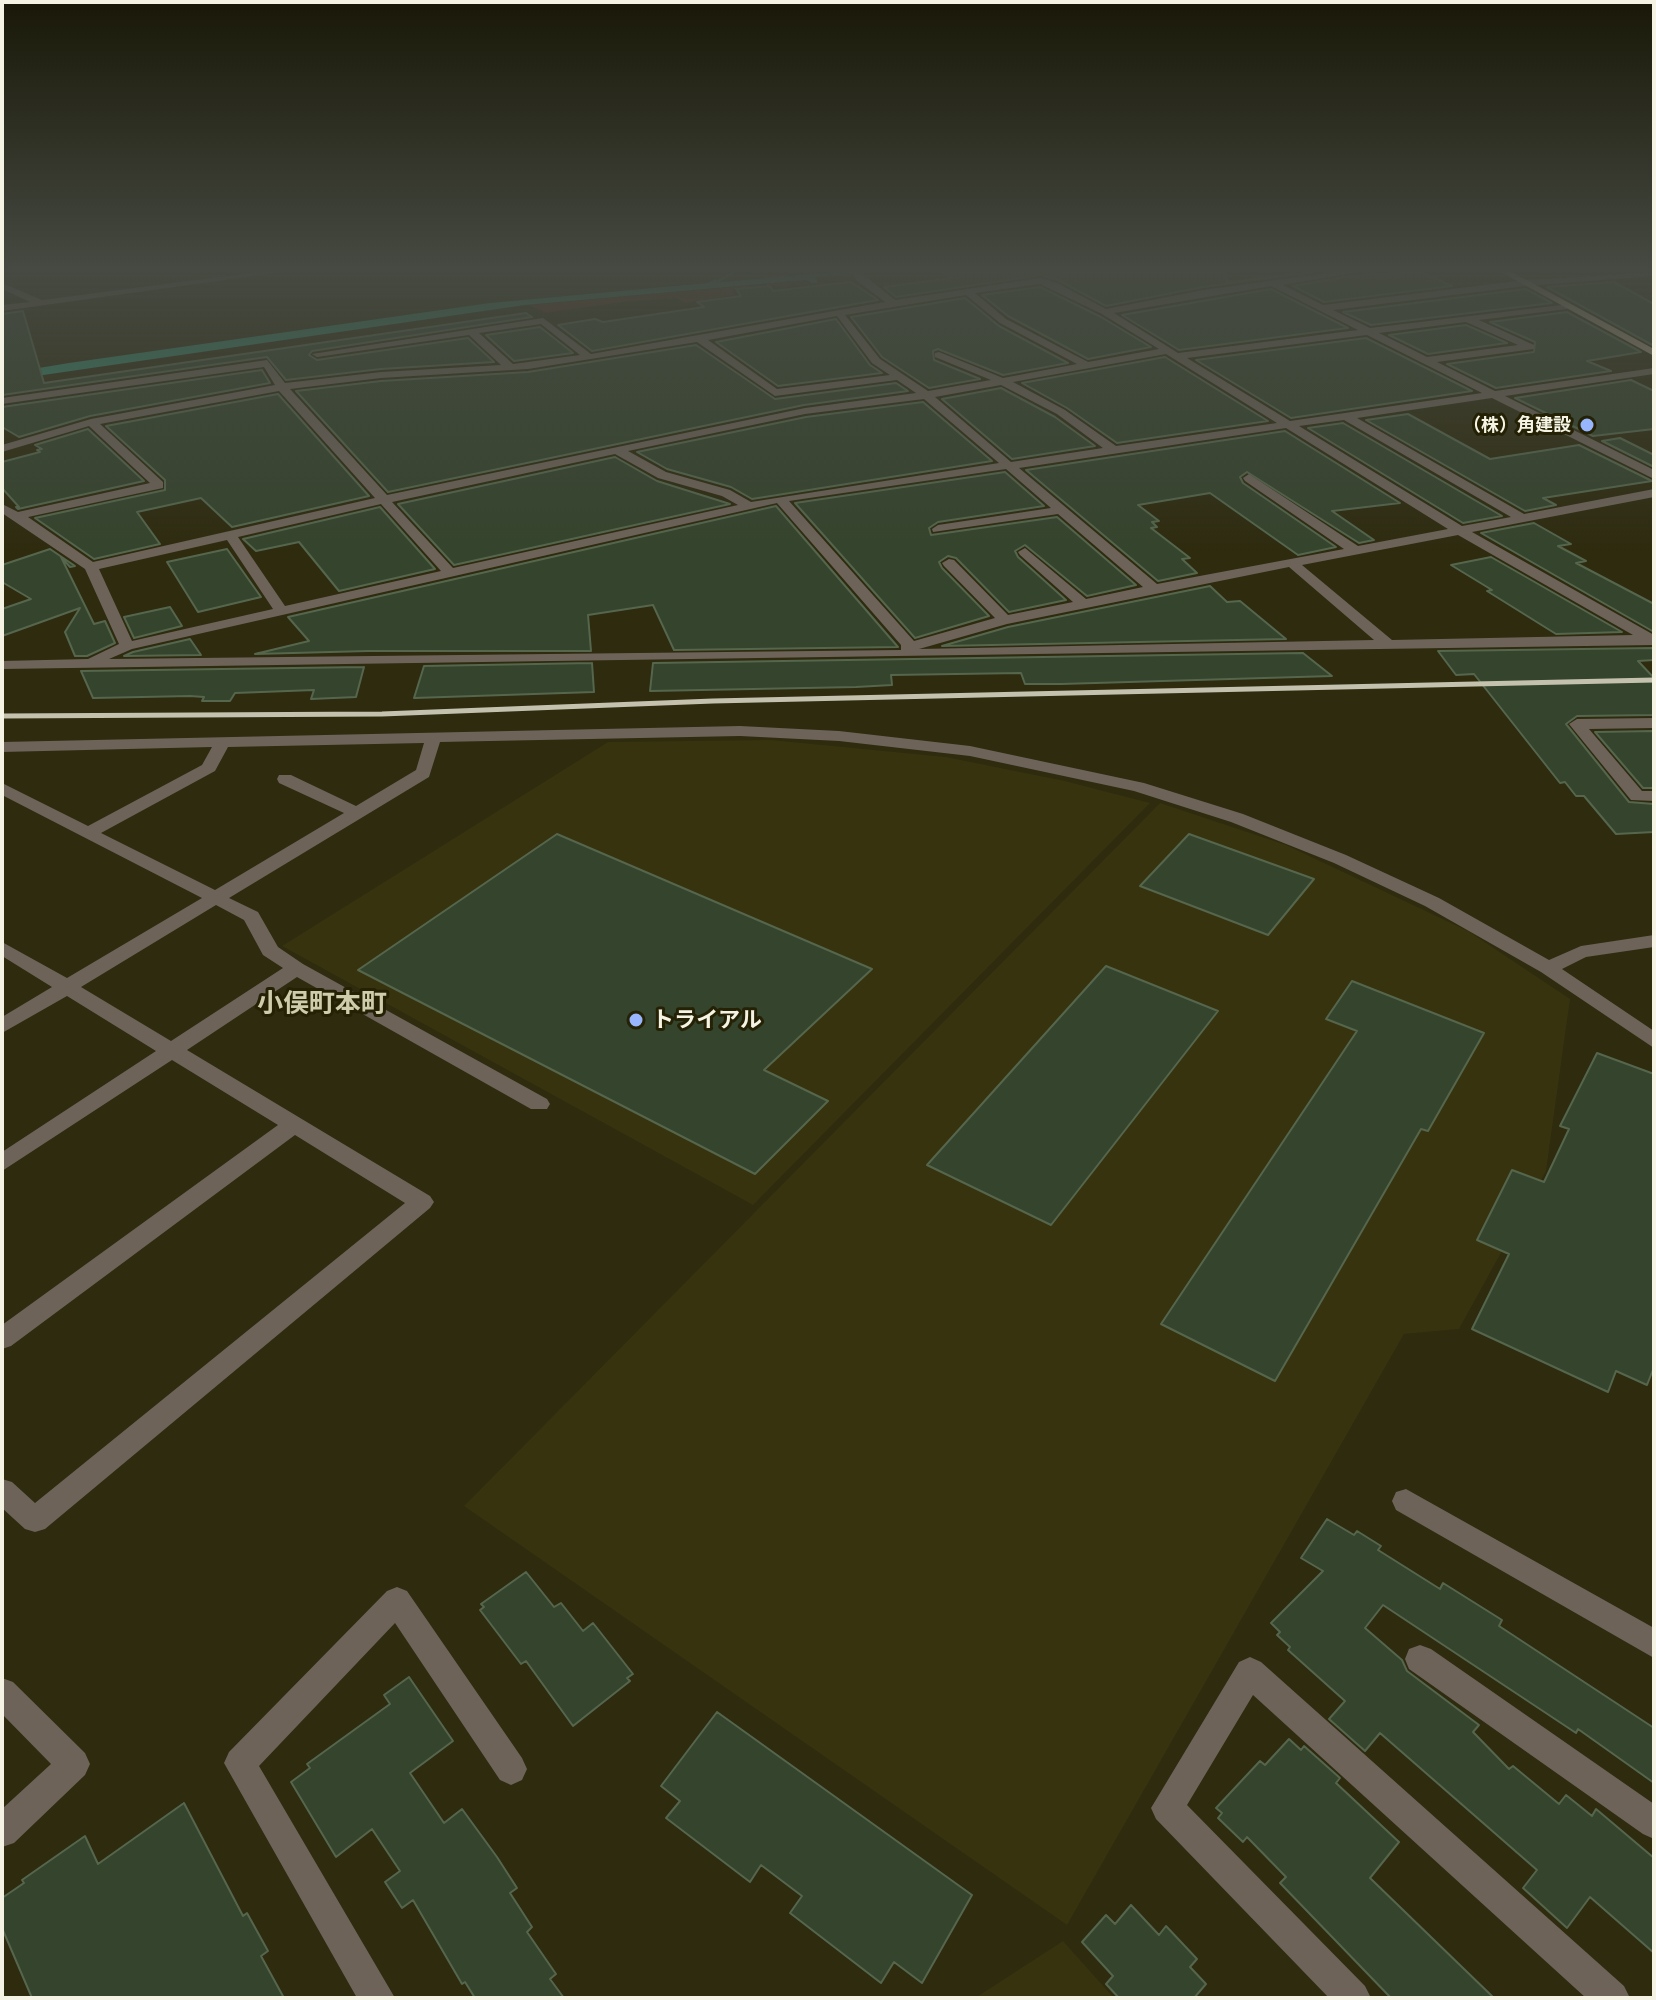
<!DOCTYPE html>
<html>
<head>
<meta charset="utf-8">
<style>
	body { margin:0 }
	#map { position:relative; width:1656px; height:2000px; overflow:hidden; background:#2e2b0f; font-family:Ubuntu,sans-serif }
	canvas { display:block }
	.frame { position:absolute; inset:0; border:4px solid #f5f3e3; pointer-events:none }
</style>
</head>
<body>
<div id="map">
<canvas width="1656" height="2000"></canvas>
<div class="frame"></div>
</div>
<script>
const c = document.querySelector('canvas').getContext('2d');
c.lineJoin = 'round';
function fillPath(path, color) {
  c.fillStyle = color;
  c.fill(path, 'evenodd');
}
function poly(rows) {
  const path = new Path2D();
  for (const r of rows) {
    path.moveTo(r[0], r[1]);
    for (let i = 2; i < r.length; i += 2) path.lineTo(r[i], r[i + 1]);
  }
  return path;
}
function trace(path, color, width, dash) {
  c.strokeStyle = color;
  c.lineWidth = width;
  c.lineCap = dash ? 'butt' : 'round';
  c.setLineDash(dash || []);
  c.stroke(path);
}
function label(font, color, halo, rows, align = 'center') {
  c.font = font + ' Ubuntu,"Noto Sans JP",sans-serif';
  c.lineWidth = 6;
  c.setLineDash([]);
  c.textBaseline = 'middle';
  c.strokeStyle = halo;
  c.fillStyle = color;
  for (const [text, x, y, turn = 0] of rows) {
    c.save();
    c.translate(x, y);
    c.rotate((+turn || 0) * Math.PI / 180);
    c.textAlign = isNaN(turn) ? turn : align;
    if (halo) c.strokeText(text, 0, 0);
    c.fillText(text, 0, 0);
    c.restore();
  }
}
fillPath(poly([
	[771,740,946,757,1065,781,1150,803,753,1205,282,946,608,742],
	[1160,803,1286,845,1468,931,1570,999,1546,1171,1459,1329,1404,1334,1067,1925,464,1506],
	[1063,1941,1114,1998,975,1998]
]), '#37330e');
fillPath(poly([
	[802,281,785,287,767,285,732,289,735,295,685,303,676,298,624,302,545,313,529,305]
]), '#5e2b1b');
fillPath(poly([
	[832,272,877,272,815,277,818,283,812,283,806,280,525,305,2,381,2,374,69,363,490,303,707,283,715,279,720,282]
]), '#338b6e');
fillPath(poly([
	[731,272,736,272,713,286,709,285,731,272]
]), '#338b6e');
const building = poly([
	[942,272,1226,272,1227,282,1313,272,1203,287,1106,306,1058,280,1041,275,896,297,884,287,952,278,942,272],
	[1421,272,1452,286,1324,302,1293,286,1350,276,1421,272],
	[851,282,878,300,592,351,558,325,595,319,603,322,704,307,697,302,741,296,736,289,770,286,773,291,851,282],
	[1614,282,1654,304,1654,346,1547,287,1614,282],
	[1040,287,1101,317,1151,347,1088,359,1008,316,982,295,1040,287],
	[1271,289,1348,328,1179,350,1122,315,1271,289],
	[1526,289,1552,303,1371,325,1343,312,1526,289],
	[965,298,999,326,1068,363,1003,375,938,349,933,351,934,360,980,379,929,388,882,357,851,317,965,298],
	[23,311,44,383,526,313,532,317,312,351,309,355,317,360,468,338,494,362,381,369,286,380,267,357,2,395,2,314,23,311],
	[1567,312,1641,352,1587,361,1611,371,1496,388,1447,364,1534,352,1535,342,1490,322,1567,312],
	[836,319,870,365,882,373,778,386,716,342,836,319],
	[1466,325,1507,343,1428,354,1389,335,1466,325],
	[540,327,573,353,514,361,486,335,540,327],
	[1366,338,1472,391,1291,418,1196,360,1366,338],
	[696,345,775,399,896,383,908,391,804,405,388,492,296,391,381,381,528,372,696,345],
	[1165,357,1268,421,1117,443,1067,408,1022,383,1165,357],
	[262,370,270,383,90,416,19,437,2,427,2,407,262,370],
	[1631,380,1654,391,1654,429,1593,436,1515,398,1631,380],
	[1001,388,1055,417,1095,446,1012,459,942,399,1001,388],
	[278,394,369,496,232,527,201,498,137,512,160,544,94,559,35,518,165,490,165,480,106,426,278,394],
	[923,402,992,461,752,499,731,487,667,469,637,452,806,417,923,402],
	[1408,414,1490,459,1579,445,1652,481,1543,498,1556,505,1525,511,1366,420,1408,414],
	[1343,423,1502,516,1463,523,1308,428,1343,423],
	[88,429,144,481,18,509,16,507,19,507,2,488,2,462,40,452,37,450,42,449,35,445,88,429],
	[1285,431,1400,503,1332,511,1374,540,1359,543,1247,472,1240,477,1243,483,1336,547,1298,555,1210,493,1138,505,1159,521,1152,522,1157,527,1151,528,1190,558,1182,559,1197,573,1158,581,1026,470,1285,431],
	[1620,438,1654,455,1654,467,1602,441,1620,438],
	[615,457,657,481,730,504,454,565,398,504,615,457],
	[1005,472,1044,506,938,522,929,528,931,535,1057,517,1136,585,1087,596,1025,545,1015,551,1018,557,1066,600,1009,612,956,558,948,556,939,562,942,568,989,616,915,638,795,503,1005,472],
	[776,506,898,647,674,650,653,605,588,615,591,651,368,651,255,654,309,641,288,617,776,506],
	[380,507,435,569,339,591,299,542,256,551,243,539,380,507],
	[1534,523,1571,544,1558,546,1586,561,1576,563,1654,604,1654,632,1481,533,1534,523],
	[50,549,75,566,70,567,61,557,94,624,105,621,115,643,87,656,75,656,65,632,80,608,2,636,2,609,31,599,2,582,2,565,50,549],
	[227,549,261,597,198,612,167,562,227,549],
	[1491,557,1622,632,1556,634,1487,591,1492,590,1451,565,1491,557],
	[1210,586,1227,602,1240,601,1286,639,942,646,1008,627,1210,586],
	[170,607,182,626,134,638,124,617,170,607],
	[190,639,201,655,124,656,133,652,190,639],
	[1654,648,1654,660,1638,661,1654,678,1654,715,1577,716,1566,724,1629,802,1654,804,1654,832,1616,834,1584,796,1576,796,1565,782,1560,783,1474,674,1456,675,1438,651,1654,648],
	[1303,653,1332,676,1061,684,1025,684,1021,673,891,675,892,685,856,687,650,691,653,663,1303,653],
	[592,663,594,692,414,698,424,666,592,663],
	[364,667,356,697,311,699,314,690,235,693,230,701,202,701,204,697,190,696,93,698,81,671,364,667],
	[1654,731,1654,788,1643,788,1595,732,1654,731],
	[557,834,872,969,764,1070,828,1101,755,1174,358,970,557,834],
	[1189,834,1314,879,1268,935,1140,886,1189,834],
	[1106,966,1218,1011,1051,1225,927,1165,1106,966],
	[1352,981,1484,1033,1428,1131,1421,1129,1275,1381,1161,1324,1357,1031,1326,1019,1352,981],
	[1597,1053,1654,1074,1654,1367,1647,1385,1616,1371,1608,1392,1472,1329,1509,1254,1477,1240,1512,1170,1544,1182,1569,1129,1560,1126,1597,1053],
	[1327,1519,1354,1535,1357,1531,1381,1546,1378,1550,1440,1589,1443,1583,1502,1620,1499,1626,1654,1728,1654,1783,1578,1729,1576,1733,1383,1605,1365,1628,1402,1660,1407,1671,1479,1725,1473,1732,1509,1769,1513,1766,1559,1804,1566,1795,1592,1816,1596,1809,1654,1858,1654,1953,1590,1897,1567,1928,1523,1888,1537,1870,1380,1733,1365,1751,1329,1719,1345,1701,1288,1650,1290,1647,1277,1635,1280,1632,1271,1623,1323,1571,1301,1558,1327,1519],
	[526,1572,554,1607,561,1603,583,1631,593,1623,633,1674,627,1678,630,1681,573,1726,526,1661,521,1664,480,1610,484,1607,481,1604,526,1572],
	[409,1677,453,1741,410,1773,444,1823,462,1809,497,1857,517,1888,510,1893,532,1927,527,1932,556,1974,550,1979,564,1998,475,1998,465,1982,462,1984,413,1900,402,1908,385,1882,400,1871,372,1829,336,1857,291,1782,310,1768,307,1764,390,1704,384,1695,409,1677],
	[717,1712,972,1895,922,1983,894,1962,881,1983,790,1913,802,1896,761,1865,750,1882,666,1818,680,1801,661,1786,717,1712],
	[1289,1739,1301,1750,1304,1746,1340,1778,1336,1783,1399,1842,1370,1878,1494,1998,1391,1998,1280,1883,1286,1877,1247,1837,1243,1842,1218,1818,1222,1813,1216,1808,1260,1761,1265,1765,1289,1739],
	[184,1803,243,1916,247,1913,268,1951,261,1956,284,1998,32,1998,2,1928,2,1898,24,1883,22,1880,85,1836,98,1864,184,1803],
	[1131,1905,1159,1935,1166,1926,1197,1959,1190,1967,1206,1984,1194,1998,1119,1998,1106,1984,1113,1976,1082,1942,1106,1915,1115,1924,1131,1905]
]);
fillPath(building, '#35442d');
trace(building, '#55664d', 2);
fillPath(poly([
	[257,272,282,272,2,311,2,305,30,302,2,289,2,283,42,300,257,272],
	[852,272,860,272,895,300,1040,278,1057,283,1106,309,1203,290,1335,272,1359,272,1283,285,1323,305,1525,280,1654,272,1654,276,1525,286,1333,310,1370,328,1570,304,1567,309,1479,320,1534,345,1534,349,1437,362,1495,391,1654,368,1654,374,1505,396,1654,470,1654,479,1492,398,1357,418,1524,514,1654,489,1654,497,1472,532,1654,635,1654,645,2,669,2,661,88,659,119,644,85,569,2,513,2,504,18,512,150,483,89,426,2,452,2,445,91,419,275,385,264,367,2,404,2,398,267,360,285,383,381,372,501,365,469,335,317,357,312,354,543,318,591,354,885,302,856,280,852,272],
	[1040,284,1102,314,1159,349,1088,362,1006,319,975,293,1040,284],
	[1271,286,1358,330,1178,353,1114,313,1271,286],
	[966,295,1000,323,1077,364,1003,378,939,352,935,353,935,357,991,380,928,391,880,359,845,315,966,295],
	[837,316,872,363,890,375,777,389,708,340,837,316],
	[1466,322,1518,345,1427,357,1379,333,1466,322],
	[541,324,580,355,513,364,479,333,541,324],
	[1367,335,1482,393,1290,421,1187,358,1367,335],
	[697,342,775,396,897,380,916,393,805,408,387,495,290,389,381,378,528,369,697,342],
	[1166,354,1277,423,1116,446,1065,410,1013,382,1166,354],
	[1001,385,1057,414,1103,448,1011,462,935,397,1001,385],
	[279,391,375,498,93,562,28,517,163,488,163,482,100,424,279,391],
	[924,399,999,463,751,502,730,490,666,472,628,451,805,414,924,399],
	[1344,420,1511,517,1462,526,1299,426,1344,420],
	[1286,428,1448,529,1358,546,1249,474,1243,478,1245,481,1344,549,1157,584,1019,468,1286,428],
	[615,454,658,478,722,496,738,505,453,568,392,502,615,454],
	[1006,469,1051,508,938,525,932,529,933,532,1058,514,1143,587,1086,599,1025,548,1018,552,1020,555,1073,602,1008,615,954,560,949,559,942,563,944,566,995,618,914,641,789,501,1006,469],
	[777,503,901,645,901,650,109,659,132,649,777,503],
	[381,504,441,571,285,606,238,537,381,504],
	[1458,535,1633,635,1392,640,1302,565,1458,535],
	[227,540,273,609,132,641,99,569,227,540],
	[1289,567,1374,640,919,649,1007,624,1289,567],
	[1654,718,1654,728,1589,729,1642,791,1654,791,1654,801,1631,800,1569,724,1577,719,1654,718],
	[740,726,839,731,970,746,1144,783,1243,814,1346,855,1439,898,1549,960,1581,946,1654,935,1654,947,1586,957,1562,969,1654,1031,1654,1048,1541,972,1425,906,1334,863,1231,822,1134,791,970,756,839,741,740,736,440,742,429,777,229,898,258,912,278,947,303,964,547,1099,550,1104,547,1109,531,1109,297,977,187,1050,430,1196,434,1202,430,1208,45,1529,35,1532,25,1529,2,1508,2,1479,12,1482,35,1503,405,1203,295,1135,11,1346,2,1349,2,1325,278,1125,172,1060,2,1171,2,1152,156,1051,67,996,2,1033,2,1017,52,987,2,956,2,942,67,978,202,898,2,795,2,783,88,826,202,765,212,747,2,752,2,742,740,726],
	[424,743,416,770,356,806,291,775,279,775,277,779,279,783,344,813,215,890,101,833,215,771,228,747,424,743],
	[216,905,244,920,263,955,283,968,171,1041,81,987,216,905],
	[1406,1489,1654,1628,1654,1658,1396,1510,1392,1501,1396,1492,1406,1489],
	[397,1587,407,1591,522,1758,527,1769,522,1780,511,1785,500,1780,395,1623,259,1766,395,1998,357,1998,224,1763,229,1752,387,1591,397,1587],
	[1420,1645,1431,1649,1654,1804,1654,1839,1643,1834,1409,1669,1405,1659,1409,1649,1420,1645],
	[1250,1657,1261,1662,1624,1986,1630,1998,1586,1998,1253,1695,1187,1805,1365,1986,1371,1998,1329,1998,1156,1819,1151,1808,1239,1662,1250,1657],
	[2,1678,13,1682,85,1753,90,1764,85,1775,14,1843,2,1847,2,1809,51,1764,2,1714,2,1678]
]), '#6d6359');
fillPath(poly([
	[1501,272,1512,272,1654,349,1654,356,1501,272]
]), '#af9c86');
trace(poly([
	[2,716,382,714,713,701,1654,680]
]), '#c4c2af', 5);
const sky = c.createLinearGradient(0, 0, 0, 552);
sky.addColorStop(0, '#191808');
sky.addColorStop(0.49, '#464a42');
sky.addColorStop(1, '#464a4200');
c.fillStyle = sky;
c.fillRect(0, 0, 1656, 552);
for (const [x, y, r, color] of [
	[1587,425,8,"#97b6fd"],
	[636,1020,8,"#97b6fd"]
]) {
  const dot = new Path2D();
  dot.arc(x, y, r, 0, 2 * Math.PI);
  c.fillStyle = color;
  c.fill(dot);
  trace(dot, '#242105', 3);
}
label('bold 18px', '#f5f3e3', '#242105', [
	["（株）角建設",1571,425]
], 'right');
label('bold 22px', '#f5f3e3', '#242105', [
	["トライアル",652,1020]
], 'left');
label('bold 26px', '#cfccac', '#242105', [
	["小俣町本町",322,1003]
]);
</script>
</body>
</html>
